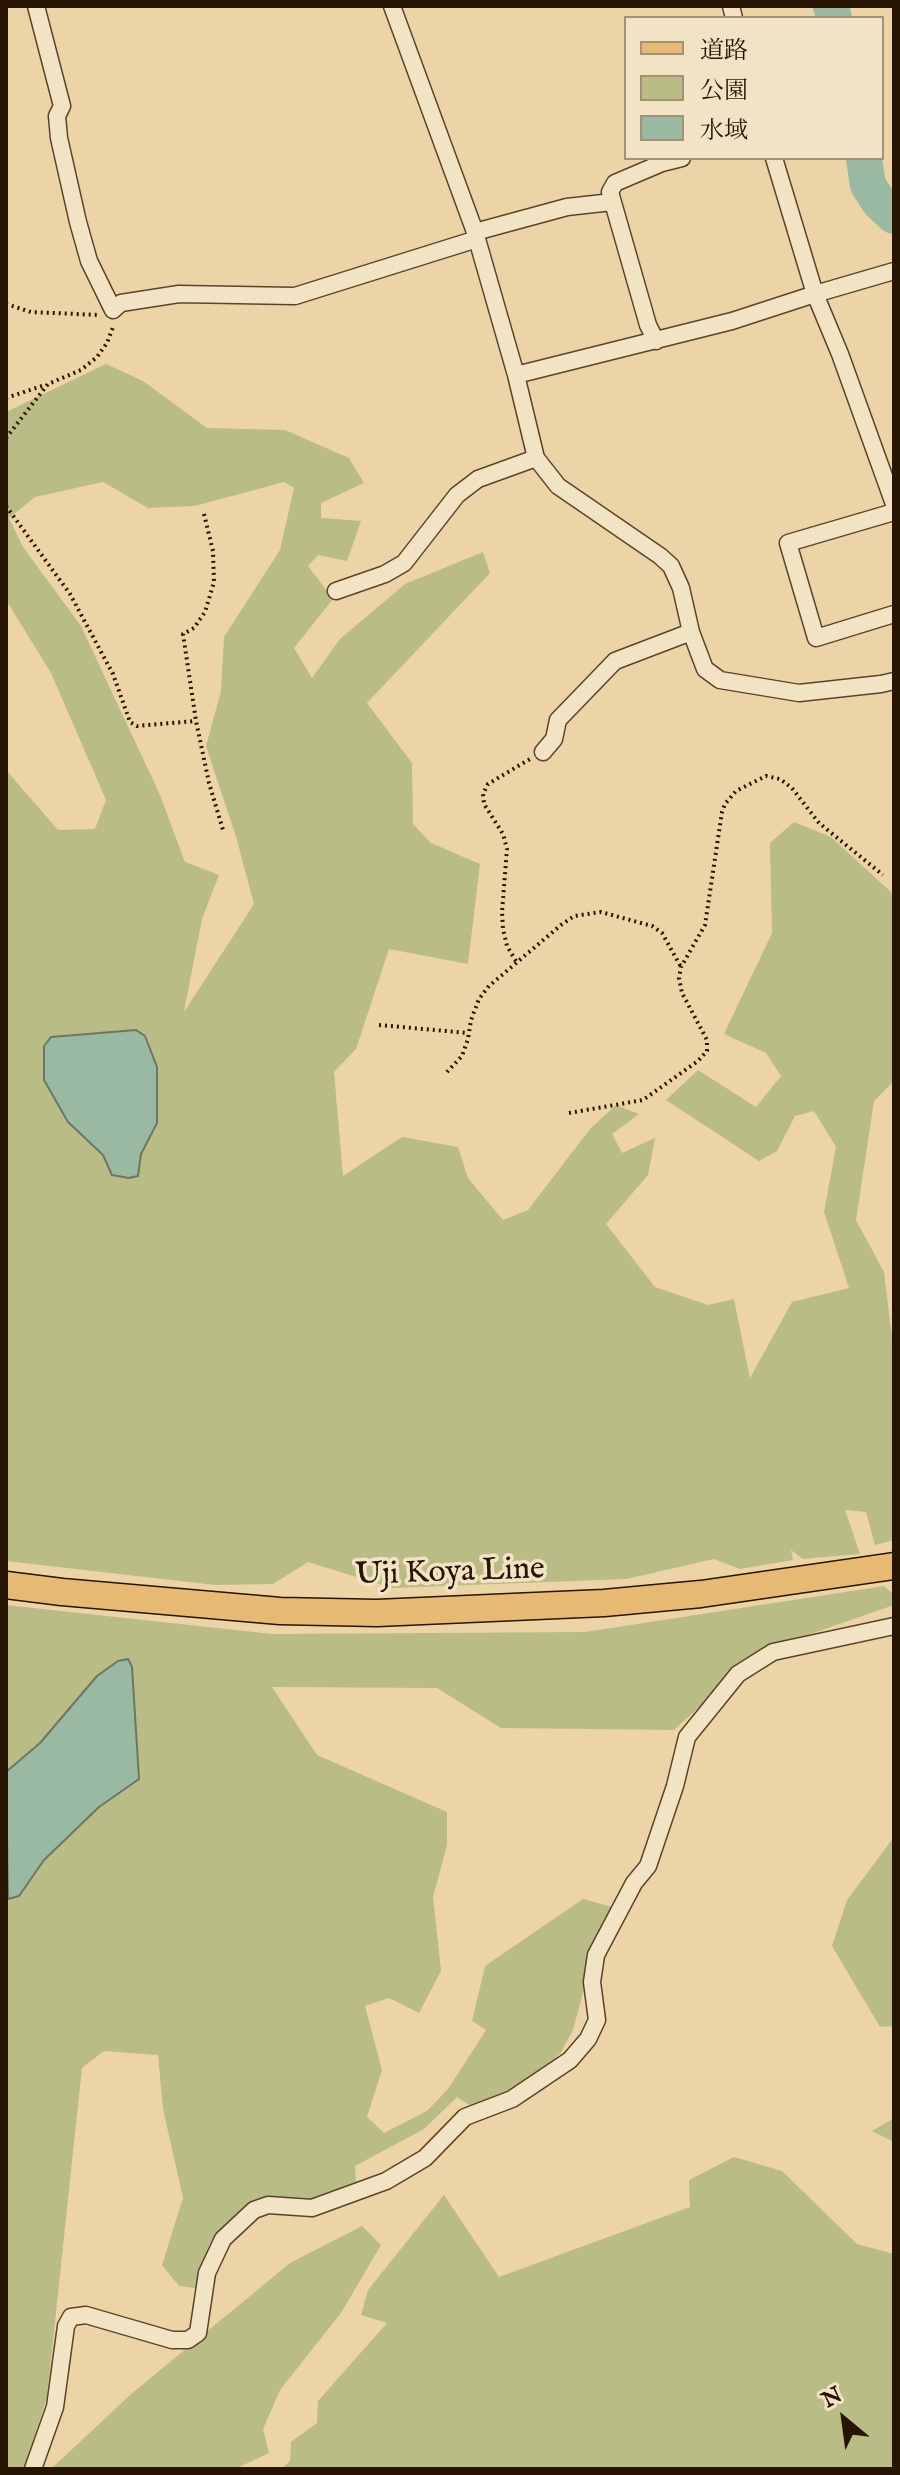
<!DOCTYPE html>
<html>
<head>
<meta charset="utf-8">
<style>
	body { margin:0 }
	#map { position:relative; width:900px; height:2475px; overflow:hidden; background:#edd4a6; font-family:"IM FELL English","Noto Serif JP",serif }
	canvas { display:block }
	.frame { position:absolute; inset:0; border:8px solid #281402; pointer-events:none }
	.legend { position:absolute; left:624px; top:16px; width:260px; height:144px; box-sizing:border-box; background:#f3e3c5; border:2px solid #a29077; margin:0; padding:10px 14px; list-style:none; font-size:24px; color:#281402 }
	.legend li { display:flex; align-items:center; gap:16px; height:40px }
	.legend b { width:40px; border:2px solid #a29077 }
	.north { position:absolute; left:804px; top:2379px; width:80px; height:80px; -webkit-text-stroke:6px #f3e3c5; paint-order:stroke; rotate:331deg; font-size:22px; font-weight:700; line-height:32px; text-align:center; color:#281402 }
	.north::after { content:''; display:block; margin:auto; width:28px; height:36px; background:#281402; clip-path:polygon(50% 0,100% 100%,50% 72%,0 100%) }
</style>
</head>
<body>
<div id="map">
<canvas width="900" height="2475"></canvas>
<div class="frame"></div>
<ul class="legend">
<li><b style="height:10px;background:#e6ba73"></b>道路</li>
<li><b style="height:22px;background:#babc85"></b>公園</li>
<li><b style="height:22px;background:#9ab9a3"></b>水域</li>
</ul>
<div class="north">N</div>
</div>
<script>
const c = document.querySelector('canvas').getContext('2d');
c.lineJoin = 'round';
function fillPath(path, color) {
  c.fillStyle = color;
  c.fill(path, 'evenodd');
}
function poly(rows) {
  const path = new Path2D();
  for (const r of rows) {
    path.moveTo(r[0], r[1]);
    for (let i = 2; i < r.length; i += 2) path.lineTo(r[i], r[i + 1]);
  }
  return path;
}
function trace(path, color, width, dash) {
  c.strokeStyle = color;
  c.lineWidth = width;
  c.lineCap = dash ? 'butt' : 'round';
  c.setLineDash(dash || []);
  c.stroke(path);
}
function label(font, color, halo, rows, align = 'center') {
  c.font = font + ' "IM FELL English",serif';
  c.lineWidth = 7;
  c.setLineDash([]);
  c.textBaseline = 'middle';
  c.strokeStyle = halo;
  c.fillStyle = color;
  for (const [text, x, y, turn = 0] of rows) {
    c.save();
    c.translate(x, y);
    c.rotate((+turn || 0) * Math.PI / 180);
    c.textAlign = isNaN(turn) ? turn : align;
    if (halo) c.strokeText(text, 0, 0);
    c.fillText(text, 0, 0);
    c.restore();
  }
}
fillPath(poly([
	[106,364,143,381,207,428,285,430,349,458,364,483,321,503,321,518,361,521,347,561,318,555,308,566,333,599,294,648,312,678,340,639,405,584,483,552,490,573,367,703,412,763,413,824,431,843,480,864,468,964,389,949,356,1049,334,1072,343,1176,402,1137,458,1147,468,1178,503,1220,528,1210,590,1129,616,1105,639,1114,612,1134,622,1153,655,1138,648,1175,606,1224,655,1287,708,1305,734,1299,750,1378,792,1302,849,1288,824,1212,836,1147,814,1111,795,1116,777,1151,759,1161,666,1100,698,1070,756,1107,781,1076,766,1053,724,1034,772,933,770,843,794,822,831,837,890,891,894,897,894,1081,874,1101,856,1220,884,1272,894,1354,894,1540,875,1545,866,1512,845,1510,860,1554,803,1559,791,1550,793,1560,740,1569,714,1559,626,1579,392,1588,308,1562,273,1584,215,1585,6,1561,6,770,58,830,95,829,106,800,51,673,6,600,6,412],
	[103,482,148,508,195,506,284,482,294,488,280,550,224,637,221,691,206,746,237,840,254,904,184,1012,202,919,219,875,185,862,160,795,81,626,23,547,9,518,35,497],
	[136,1030,157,1123,141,1154,112,1175,104,1155,68,1122,44,1080,44,1046,51,1037],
	[884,1586,894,1595,894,1605,759,1652,674,1730,501,1728,437,1688,272,1687,317,1755,447,1812,447,1845,433,1897,441,1971,419,2013,389,1998,365,2006,382,2070,367,2117,384,2133,427,2111,448,2089,486,2030,472,2021,485,1966,583,1899,613,1907,598,1936,573,2030,561,2052,528,2086,490,2102,469,2105,457,2097,424,2129,355,2166,356,2184,328,2197,274,2201,217,2240,196,2288,179,2286,162,2265,183,2198,163,2109,158,2055,104,2051,82,2068,47,2397,24,2469,6,2469,6,1895,8,1899,19,1896,44,1860,99,1807,139,1779,97,1676,40,1743,6,1772,6,1605,272,1634,585,1632],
	[894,1837,894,2026,880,2027,832,1946,847,1900],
	[894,2118,894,2142,872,2131],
	[734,2157,782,2171,857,2244,894,2254,894,2469,281,2469,290,2461,291,2442,317,2423,318,2401,387,2323,361,2315,368,2290,444,2195,499,2277,690,2207,689,2180],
	[362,2226,381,2245,341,2313,280,2390,263,2429,269,2453,235,2469,51,2469,130,2395,290,2263]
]), '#babc85');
const water = poly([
	[136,1030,145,1036,157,1067,157,1123,141,1154,138,1176,129,1178,112,1175,103,1155,68,1122,44,1080,44,1046,51,1037,136,1030],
	[128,1659,132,1667,139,1779,99,1807,44,1860,19,1896,8,1899,6,1772,40,1743,97,1676,118,1661,128,1659]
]);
fillPath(water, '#9ab9a3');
trace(water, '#6c7763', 2);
trace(poly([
	[831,6,834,18],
	[864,158,868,185,879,202,894,216]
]), '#9ab9a3', 36);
const minor = poly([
	[36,6,62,106,57,116,59,138,78,222,89,261,113,310,121,303,179,294,295,296,477,239],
	[392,6,475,232,516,375,536,458,558,486,660,556,671,566,681,588,691,632,705,669,720,680,799,693,881,684,894,681],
	[731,6,734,18],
	[774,158,815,294,840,354,894,504],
	[475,232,567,207,612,202],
	[656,341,648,325,610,192,615,183,662,163,682,158],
	[516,375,732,321,815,294,894,271],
	[894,512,788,543,816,638,894,614],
	[336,591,385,574,404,563,457,495,478,479,536,458],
	[543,752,554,739,558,720,615,661,691,632],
	[33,2469,55,2407,66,2326,71,2317,86,2315,172,2340,188,2340,198,2333,207,2273,223,2239,254,2210,268,2205,312,2208,386,2181,425,2158,465,2117,512,2099,570,2060,588,2039,597,2020,592,1982,596,1955,634,1883,648,1866,675,1786,687,1737,738,1674,773,1652,894,1626]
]);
const primary = poly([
	[6,1585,62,1592,280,1611,377,1613,604,1603,701,1594,894,1566]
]);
trace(minor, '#59442b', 19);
trace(primary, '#281402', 29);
trace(poly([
	[6,304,31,312,98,315],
	[6,398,45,385],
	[6,438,48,384,81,370,97,357,107,343,113,327],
	[6,506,70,594,113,674,130,722,137,726,195,721],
	[204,514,213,551,214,582,205,612,194,628,183,634,196,721,209,783,223,830],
	[516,961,507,946,503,929,502,912,507,849,503,834,484,804,483,794,488,784,530,759],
	[379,1025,468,1033],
	[447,1072,462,1056,468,1039,471,1020,479,999,489,986,561,925,574,916,601,912,652,926,662,933,681,967],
	[569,1113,643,1100,698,1061,707,1051,707,1040,682,993,679,978,681,967,705,925,722,812,725,804,736,791,766,776,780,779,792,788,819,823,883,875]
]), '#281402', 4, [2, 4]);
trace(minor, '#f3e3c5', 16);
trace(primary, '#e6ba73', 26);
label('32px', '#281402', '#f3e3c5', [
	["Uji Koya Line",450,1574,-2]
]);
</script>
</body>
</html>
